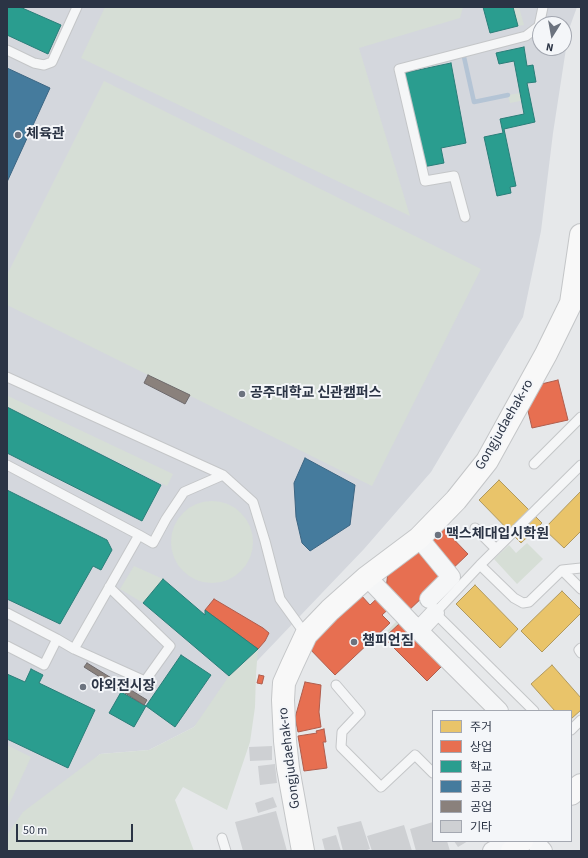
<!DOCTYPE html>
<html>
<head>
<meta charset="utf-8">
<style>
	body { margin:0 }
	#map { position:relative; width:588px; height:858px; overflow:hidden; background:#e6e8ea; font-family:"Source Sans 3","Noto Sans KR",sans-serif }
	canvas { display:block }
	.frame { position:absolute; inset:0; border:8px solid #2b3445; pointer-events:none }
	.legend { position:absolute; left:432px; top:710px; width:140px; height:132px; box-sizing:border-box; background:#f4f6f9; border:1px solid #a4a8b1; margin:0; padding:5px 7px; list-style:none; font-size:12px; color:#2b3445 }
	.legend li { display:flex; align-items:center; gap:8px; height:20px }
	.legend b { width:20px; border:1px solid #a4a8b1 }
	.north { position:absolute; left:532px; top:16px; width:40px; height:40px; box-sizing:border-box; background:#f4f6f9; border:1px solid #a4a8b1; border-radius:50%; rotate:191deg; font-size:11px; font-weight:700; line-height:16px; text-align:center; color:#2b3445 }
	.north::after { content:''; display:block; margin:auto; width:14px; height:18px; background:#6c737f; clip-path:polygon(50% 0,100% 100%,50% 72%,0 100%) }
	.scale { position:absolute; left:16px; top:824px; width:117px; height:18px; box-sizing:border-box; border:2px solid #2b3445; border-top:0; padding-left:5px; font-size:12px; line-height:14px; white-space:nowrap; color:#2b3445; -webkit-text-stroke:3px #f4f6f9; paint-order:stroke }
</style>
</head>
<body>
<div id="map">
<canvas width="588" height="858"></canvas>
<div class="frame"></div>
<ul class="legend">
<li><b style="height:11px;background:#e9c46a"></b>주거</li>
<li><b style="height:11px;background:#e76f51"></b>상업</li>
<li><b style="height:11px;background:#2a9d8f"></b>학교</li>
<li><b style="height:11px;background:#457b9d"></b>공공</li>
<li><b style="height:11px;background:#8a817c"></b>공업</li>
<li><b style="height:11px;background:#ced0d3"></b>기타</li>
</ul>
<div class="north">N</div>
<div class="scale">50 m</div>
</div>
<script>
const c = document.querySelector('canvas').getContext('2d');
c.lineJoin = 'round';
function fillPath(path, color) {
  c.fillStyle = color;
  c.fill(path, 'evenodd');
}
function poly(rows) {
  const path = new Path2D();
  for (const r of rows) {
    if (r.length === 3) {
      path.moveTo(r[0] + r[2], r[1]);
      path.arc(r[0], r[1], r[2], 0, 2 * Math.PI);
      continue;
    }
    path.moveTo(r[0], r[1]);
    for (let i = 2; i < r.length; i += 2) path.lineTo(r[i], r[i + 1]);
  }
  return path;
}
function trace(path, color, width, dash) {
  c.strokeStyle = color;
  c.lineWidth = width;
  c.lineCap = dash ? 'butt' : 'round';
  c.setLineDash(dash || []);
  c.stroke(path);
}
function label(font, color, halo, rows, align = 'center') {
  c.font = font + ' "Source Sans 3","Noto Sans KR",sans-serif';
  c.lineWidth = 4;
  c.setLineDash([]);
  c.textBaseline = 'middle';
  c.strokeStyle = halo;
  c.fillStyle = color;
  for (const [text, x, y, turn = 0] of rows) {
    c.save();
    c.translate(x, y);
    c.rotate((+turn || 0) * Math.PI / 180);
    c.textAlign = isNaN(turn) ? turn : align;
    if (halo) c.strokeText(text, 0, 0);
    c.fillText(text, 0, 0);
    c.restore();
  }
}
fillPath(poly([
	[7,7,577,7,569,29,553,133,541,231,523,317,431,472,364,549,194,727,149,750,100,754,7,846],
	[540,24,564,24,564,48,540,48]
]), '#d4d7dd');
fillPath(poly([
	[105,7,463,7,460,18,359,48,410,216,81,58],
	[513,7,519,7,524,25,518,26],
	[104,81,481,269,372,486,7,305,7,275],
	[527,83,530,99,510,103,508,95,520,93,519,85],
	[8,396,173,474,167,486,7,407],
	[212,542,41],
	[527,543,543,559,517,584,494,559,509,545,516,553],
	[134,566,163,579,143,603,120,589],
	[398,620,400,623,384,638,382,636],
	[258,649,256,674,255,707,250,742,227,810,183,787,175,800,194,851,7,851,7,835,23,812,100,754,149,750,194,727,229,676],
	[7,745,31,757,7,809]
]), '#d6ded6');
const homes = poly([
	[499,480,542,523,521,543,479,500,499,480],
	[581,491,581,531,564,548,544,529,581,491],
	[475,585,518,629,500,648,456,604,475,585],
	[562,591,581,610,581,613,542,652,521,631,562,591],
	[552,665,581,698,581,710,571,719,571,711,555,711,531,684,552,665]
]);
fillPath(homes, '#e9c46a');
trace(homes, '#b0995f', 1);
const shops = poly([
	[558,380,568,420,532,428,525,398,533,386,558,380],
	[438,523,468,554,405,614,395,603,382,615,390,623,335,675,306,645,360,594,370,605,386,590,388,571,438,523],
	[214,599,263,628,269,633,265,641,258,649,205,610,214,599],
	[400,623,442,666,427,681,384,638,400,623],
	[259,675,264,676,262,684,257,683,259,675],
	[305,682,321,685,319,712,321,727,298,732,295,718,305,682],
	[324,729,326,742,323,742,327,768,304,771,298,736,317,733,316,731,324,729]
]);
fillPath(shops, '#e76f51');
trace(shops, '#af5d4d', 1);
const schools = poly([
	[7,7,20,7,61,25,48,54,7,35,7,7],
	[483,7,513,7,518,26,490,33,483,7],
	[524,47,527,66,533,65,536,82,527,83,535,122,504,129,516,186,510,187,511,193,497,196,484,137,503,133,500,119,524,114,514,61,499,64,496,53,524,47],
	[451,63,466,143,441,148,444,163,423,167,404,73,451,63],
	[7,407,161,485,142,521,7,453,7,407],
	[7,490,107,540,112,550,101,570,93,566,60,624,7,599,7,490],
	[163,579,205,615,205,610,258,649,229,676,143,603,163,579],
	[181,655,211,675,175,727,146,706,181,655],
	[31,669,43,675,39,683,95,710,68,768,7,739,7,674,25,682,31,669],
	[121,692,146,706,134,727,109,713,121,692]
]);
fillPath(schools, '#2a9d8f');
trace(schools, '#2a7e79', 1);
const public = poly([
	[7,68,50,88,7,182,7,68],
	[305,458,355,485,350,525,310,551,302,543,296,517,294,483,305,458]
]);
fillPath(public, '#457b9d');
trace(public, '#3d6683', 1);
const industry = poly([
	[148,375,190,395,185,404,144,383,148,375],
	[87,663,147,700,144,705,84,667,87,663]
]);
fillPath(industry, '#8a817c');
trace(industry, '#6e6a6c', 1);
trace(poly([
	[464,57,474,102,508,95]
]), '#b4c4d5', 4.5);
fillPath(poly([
	[272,746,272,760,250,761,249,747],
	[275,764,277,783,260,785,258,766],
	[273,797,277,807,258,813,255,803],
	[276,811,287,851,243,851,235,822],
	[361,821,370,849,364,851,343,851,337,827],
	[433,822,433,841,447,841,450,851,416,851,410,829],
	[404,825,412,851,372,851,367,836],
	[336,835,341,851,325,851,322,839],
	[454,841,468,841,458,847]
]), '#ced0d3');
const lane = poly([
	[7,50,34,63,44,65,52,62,77,7],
	[465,217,454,176,425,181,399,69,526,36,539,26,543,7],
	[7,377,223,475,253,502,265,541,280,599,306,635],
	[534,464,581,417],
	[7,465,139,535],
	[475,528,496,549],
	[480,565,581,465],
	[562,570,581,568],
	[7,613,57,639,74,649,139,535,153,543,166,519,184,492,223,475],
	[7,646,44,665,57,639],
	[581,648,579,650,581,653],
	[74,649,145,681,170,646,109,587],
	[336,685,360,713,342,732,341,747,381,787,415,755,433,773],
	[534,711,435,613,480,565,514,598,523,603,529,602,562,570,581,589],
	[571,730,581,720],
	[222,838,226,851]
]);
const street = poly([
	[419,538,451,577,429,599],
	[367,577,413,625,499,711],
	[419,630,435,613],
	[534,841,543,851],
	[492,851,515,841]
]);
const secondary = poly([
	[571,794,581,785],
	[303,851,288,768,285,741,283,700,284,683,292,665,306,635,330,610,367,577,419,538,456,500,487,461,546,354,571,303,581,235],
	[512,851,522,841]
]);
trace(lane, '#c4c6c8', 11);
trace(street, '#c4c6c8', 20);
trace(secondary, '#c4c6c8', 24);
trace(lane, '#f5f6f7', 9);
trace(street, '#f5f6f7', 18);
trace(secondary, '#f8f8f8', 22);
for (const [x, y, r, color] of [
	[18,135,4,"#6c737f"],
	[242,394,4,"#6c737f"],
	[438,535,4,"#6c737f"],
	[354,642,4,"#6c737f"],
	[83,687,4,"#6c737f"]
]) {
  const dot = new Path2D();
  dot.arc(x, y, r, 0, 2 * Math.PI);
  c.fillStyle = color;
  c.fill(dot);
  trace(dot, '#f4f6f9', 1.5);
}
label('bold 14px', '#2b3445', '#f4f6f9', [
	["체육관",26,135],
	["공주대학교 신관캠퍼스",250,394],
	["맥스체대입시학원",446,535],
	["챔피언짐",362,642],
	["야외전시장",91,687]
], 'left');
label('14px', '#2b3445', '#f4f6f9', [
	["Gongjudaehak-ro",505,425,-60],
	["Gongjudaehak-ro",290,758,-97]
]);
</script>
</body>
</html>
